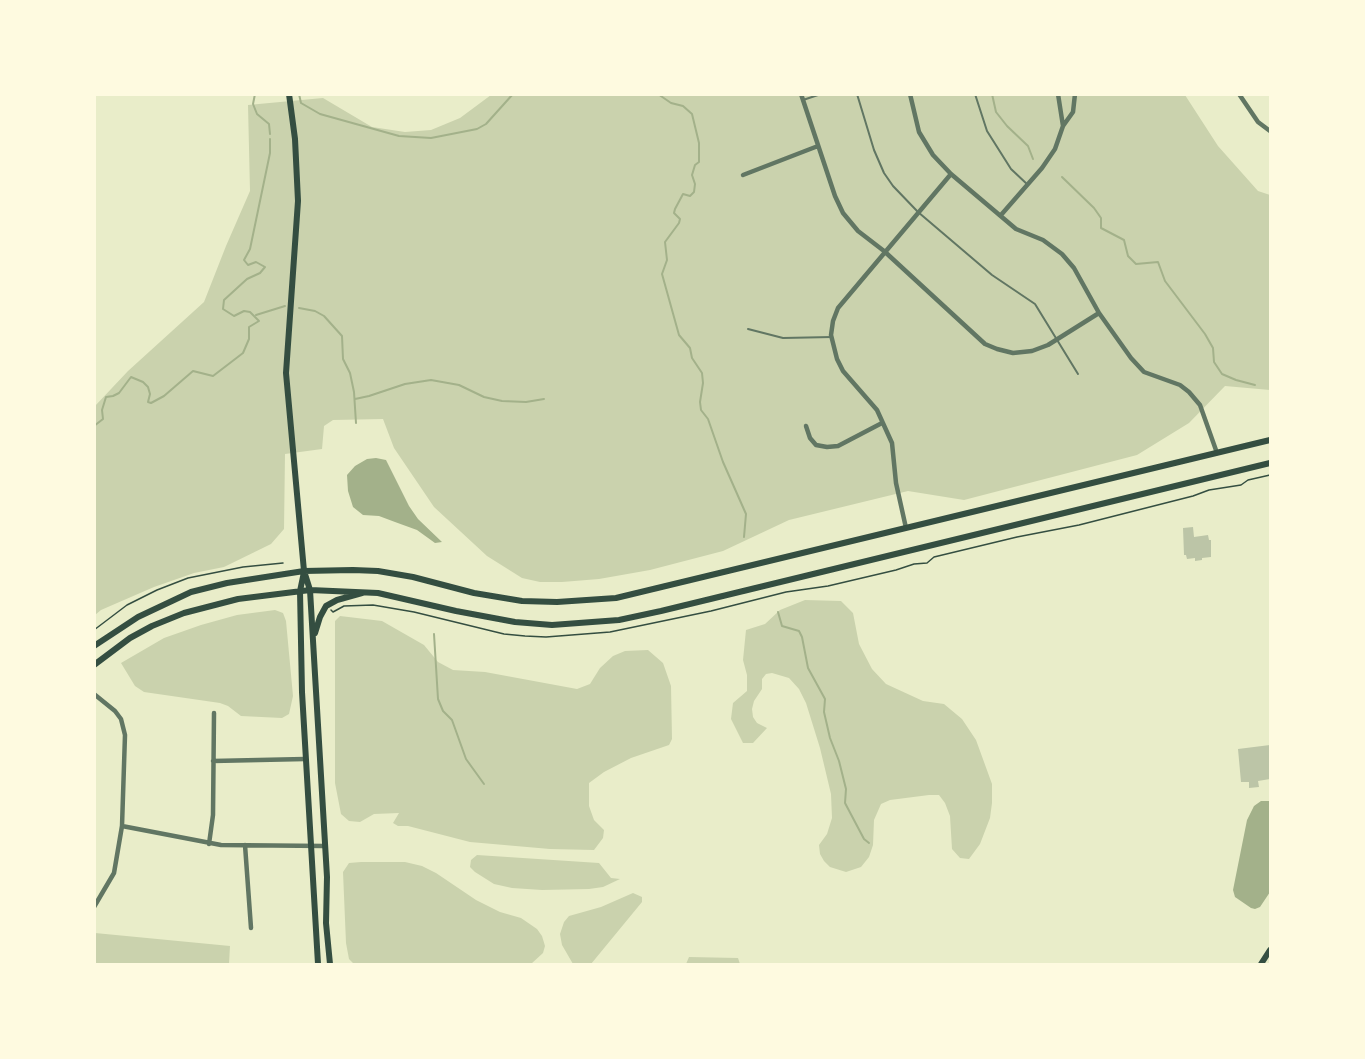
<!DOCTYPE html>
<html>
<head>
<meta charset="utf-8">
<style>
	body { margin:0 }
	#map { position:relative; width:1365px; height:1059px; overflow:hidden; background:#e9edc9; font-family:Georgia,serif }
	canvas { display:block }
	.frame { position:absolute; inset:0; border:96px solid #fefae0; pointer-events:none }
</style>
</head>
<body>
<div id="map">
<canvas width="1365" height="1059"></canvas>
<div class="frame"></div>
</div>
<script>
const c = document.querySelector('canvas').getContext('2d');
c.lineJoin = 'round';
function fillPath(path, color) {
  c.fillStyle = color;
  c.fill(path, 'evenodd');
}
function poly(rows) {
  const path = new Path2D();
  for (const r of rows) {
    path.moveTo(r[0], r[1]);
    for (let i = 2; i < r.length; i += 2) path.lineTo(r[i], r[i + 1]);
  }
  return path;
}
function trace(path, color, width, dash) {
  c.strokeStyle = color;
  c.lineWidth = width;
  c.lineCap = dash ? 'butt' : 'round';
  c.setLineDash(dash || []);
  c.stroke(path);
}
fillPath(poly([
	[491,95,1185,95,1218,146,1258,191,1270,195,1270,390,1225,386,1189,423,1137,455,964,500,908,491,789,520,723,551,650,570,599,579,562,582,540,582,522,578,487,556,434,507,394,448,383,419,333,420,324,426,322,449,285,454,284,529,271,544,224,567,194,573,154,587,101,610,95,615,95,406,128,371,204,302,226,246,250,191,248,105,323,98,372,127,405,132,431,130,460,118],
	[805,600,841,601,853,613,859,644,872,669,886,684,923,701,944,704,962,719,976,740,992,784,992,803,990,818,980,844,969,859,960,858,952,849,950,816,945,803,939,795,929,795,890,800,881,804,874,820,873,845,869,857,861,867,846,872,830,867,824,861,820,854,819,845,827,834,832,818,831,794,820,748,806,703,799,689,789,678,772,673,766,674,762,679,762,689,754,701,752,709,753,717,757,723,767,728,753,743,743,743,731,719,733,703,747,691,747,675,743,660,746,630,765,624,780,610],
	[275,610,283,613,286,621,293,696,289,714,282,718,241,716,228,706,220,703,144,692,135,686,121,663,164,638,201,625,237,615],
	[340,616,382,621,424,645,438,662,453,670,485,672,577,689,590,684,600,668,613,656,625,651,648,650,663,663,671,686,672,739,669,745,631,758,604,772,589,783,589,806,594,820,604,830,603,838,594,850,550,849,470,842,408,826,398,826,393,823,399,813,374,814,360,822,349,821,341,814,335,783,335,621],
	[477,855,599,863,611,878,620,879,603,887,589,889,542,890,512,888,494,884,475,872,470,867,471,860],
	[361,862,405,862,422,866,436,873,476,900,500,912,521,918,537,929,542,936,545,946,543,953,531,964,354,964,349,959,346,943,343,872,349,863],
	[633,893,642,897,642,902,591,964,573,964,562,945,560,934,564,922,569,916,601,907],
	[95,933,230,946,229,964,95,964],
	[689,957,738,958,740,964,686,964]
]), '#cad2ad');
fillPath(poly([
	[376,458,386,460,409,506,418,519,442,542,435,543,417,530,395,522,379,516,363,515,353,507,348,491,347,475,355,466,367,459],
	[1261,801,1270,801,1270,892,1260,907,1255,909,1251,908,1235,897,1233,890,1247,820,1254,806]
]), '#a3b18a');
trace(poly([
	[255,94,253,104,257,114,269,124,270,134],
	[299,94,301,103,320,114,399,136,431,138,477,129,486,124,513,94],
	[658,94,671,103,683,106,692,114,699,143,699,162,695,165,692,175,695,184,694,192,690,196,683,194,675,209,674,213,680,219,679,223,665,242,667,260,662,274,679,335,690,348,692,358,702,373,703,383,700,402,701,410,708,419,723,462,746,514,744,537],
	[992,94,996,112,1007,126,1028,146,1033,159],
	[1062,177,1094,208,1101,218,1101,228,1124,240,1128,256,1136,264,1158,262,1165,281,1205,334,1213,348,1214,362,1222,374,1236,380,1255,385],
	[299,308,315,311,324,316,342,336,343,359,350,373,354,392,356,423],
	[256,315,285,306],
	[355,399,369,396,405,384,431,380,459,385,484,397,502,401,526,402,544,399],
	[94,426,103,419,102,410,106,397,113,396,119,393,131,377,143,382,148,387,150,394,148,402,151,403,164,396,193,371,213,376,243,353,249,339,249,327,259,321,250,312,244,311,234,316,223,309,224,300,247,279,260,273,265,267,256,262,248,265,244,260,250,249,270,153,270,139],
	[778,612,782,626,799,631,802,637,808,668,825,699,824,712,830,738,839,761,846,789,845,803,864,839,869,843],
	[434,634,438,699,443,711,452,720,466,759,484,784]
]), '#a3b18a', 2);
fillPath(poly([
	[1193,527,1194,537,1208,535,1209,540,1211,540,1211,557,1202,558,1202,560,1195,561,1195,558,1187,559,1186,555,1184,555,1183,528],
	[1270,745,1270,779,1258,781,1259,787,1249,788,1249,782,1241,782,1238,749]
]), '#bcc5a7');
trace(poly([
	[331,610,333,612,344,606,373,605,414,612,504,634,525,636,546,637,610,632,711,611,786,592,828,586,896,570,914,564,927,563,934,557,1017,537,1079,525,1193,496,1209,490,1241,485,1248,480,1270,475],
	[94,630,127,605,157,590,188,578,243,567,283,563]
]), '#344e41', 1.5);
trace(poly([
	[857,94,874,150,884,173,893,186,918,212,992,275,1035,304,1078,374],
	[975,94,987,131,1011,169,1028,185],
	[803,100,821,94],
	[748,329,783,338,832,337]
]), '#617663', 2);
trace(poly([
	[801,94,835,196,843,213,858,231,884,251,985,344,997,349,1013,353,1032,351,1048,345,1099,313],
	[910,94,919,132,933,155,951,174,1016,229,1043,240,1062,254,1074,268,1099,313,1131,358,1144,372,1180,385,1189,392,1200,405,1217,453],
	[1239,94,1258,122,1270,131],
	[1063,126,1073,112,1075,94],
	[743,175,818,146],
	[1001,215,1042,168,1055,149,1063,126,1058,94],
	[806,426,810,438,816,445,827,447,838,446,882,423],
	[906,528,896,483,892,443,877,410,843,371,837,359,831,335,833,321,838,308,951,174],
	[94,694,115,711,121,719,125,735,122,826,114,873,94,907],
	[213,761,305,759],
	[122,826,221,845,325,846],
	[209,844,213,815,214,713],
	[245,845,251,928]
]), '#617663', 4.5);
trace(poly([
	[289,94,295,139,298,201,286,373,304,571,310,590,327,877,326,923,330,964],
	[304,572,300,591,302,692,318,964],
	[315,633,320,617,326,606,337,600,362,593],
	[94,646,138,617,191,592,227,583,304,571,353,570,378,571,413,577,474,593,522,601,557,602,616,598,1270,440],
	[94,665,130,638,152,626,184,613,238,599,310,590,378,593,456,611,515,622,552,625,619,620,661,611,1270,463],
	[1261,964,1270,950]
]), '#344e41', 6);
</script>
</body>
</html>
